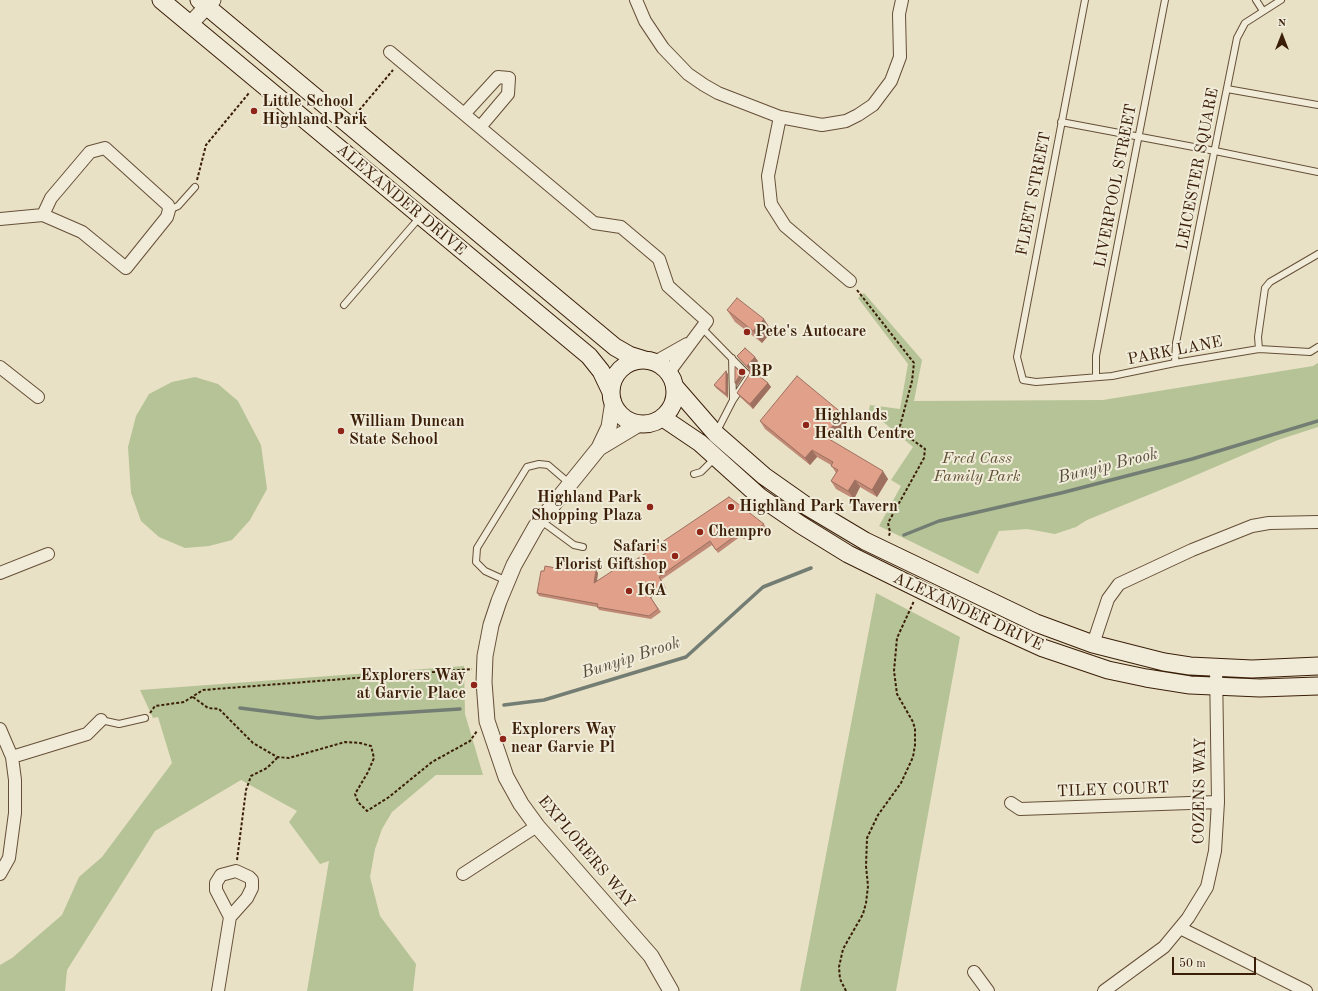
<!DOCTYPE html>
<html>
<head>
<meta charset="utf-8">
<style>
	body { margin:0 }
	#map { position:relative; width:1318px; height:991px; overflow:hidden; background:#e8e1c5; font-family:"Old Standard TT",serif }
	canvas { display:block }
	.north { position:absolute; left:1262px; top:16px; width:40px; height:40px; -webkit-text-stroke:3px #f0ecd9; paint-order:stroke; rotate:0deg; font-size:11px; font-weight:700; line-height:16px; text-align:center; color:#3b1e08 }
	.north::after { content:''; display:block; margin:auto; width:14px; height:18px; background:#3b1e08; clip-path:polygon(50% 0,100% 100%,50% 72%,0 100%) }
	.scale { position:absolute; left:1172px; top:957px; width:84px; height:18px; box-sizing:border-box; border:2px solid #3b1e08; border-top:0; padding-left:5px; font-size:12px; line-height:14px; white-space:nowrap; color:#3b1e08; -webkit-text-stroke:3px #f0ecd9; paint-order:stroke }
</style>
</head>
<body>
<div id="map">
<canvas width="1318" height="991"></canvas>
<div class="north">N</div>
<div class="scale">50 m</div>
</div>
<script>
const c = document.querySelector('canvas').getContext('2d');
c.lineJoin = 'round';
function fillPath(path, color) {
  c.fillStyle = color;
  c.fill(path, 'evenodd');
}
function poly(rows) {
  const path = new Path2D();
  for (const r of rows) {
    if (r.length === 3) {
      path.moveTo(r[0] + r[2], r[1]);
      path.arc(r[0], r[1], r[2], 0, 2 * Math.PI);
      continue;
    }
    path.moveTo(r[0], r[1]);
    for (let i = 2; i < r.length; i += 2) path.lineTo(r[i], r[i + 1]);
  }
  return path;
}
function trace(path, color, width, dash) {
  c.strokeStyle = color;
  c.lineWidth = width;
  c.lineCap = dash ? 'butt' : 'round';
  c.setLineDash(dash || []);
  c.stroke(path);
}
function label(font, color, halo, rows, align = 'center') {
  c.font = font + ' "Old Standard TT",serif';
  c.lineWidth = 4;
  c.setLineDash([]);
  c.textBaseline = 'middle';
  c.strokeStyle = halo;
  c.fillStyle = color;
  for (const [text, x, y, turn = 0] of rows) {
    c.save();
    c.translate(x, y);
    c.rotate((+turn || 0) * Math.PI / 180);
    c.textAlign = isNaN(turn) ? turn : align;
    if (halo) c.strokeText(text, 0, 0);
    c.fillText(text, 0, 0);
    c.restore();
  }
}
fillPath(poly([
	[864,293,922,360,914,401,1103,400,1313,366,1318,363,1318,427,1278,440,1180,482,1087,520,1076,527,1055,534,1027,529,999,531,978,574,879,526,901,486,891,480,913,447,869,410,870,405,900,409,908,364,858,298],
	[195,377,218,384,238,401,261,445,267,489,250,520,232,540,209,546,185,548,159,537,141,521,131,493,128,447,136,416,149,394,172,382],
	[876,593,960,637,896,991,800,991],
	[464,666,465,714,483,775,436,775,392,812,382,829,375,849,370,877,380,916,416,964,413,991,307,991,329,861,320,864,289,822,297,811,241,780,155,831,67,970,65,991,0,991,0,965,12,958,62,915,79,877,102,857,172,763,158,717,153,718,140,690]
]), '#b5c396');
trace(poly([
	[904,535,939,521,1061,493,1192,459,1318,421],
	[504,705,544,700,686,657,763,587,811,568],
	[240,708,318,718,460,709]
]), '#737d73', 3.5);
const service = poly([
	[1085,0,1017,357,1023,380,1036,382,1112,376,1175,363,1259,349,1310,352,1318,347],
	[1256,0,1263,11],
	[1227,89,1318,105],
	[1061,122,1215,151,1318,172],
	[169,210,178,206,195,187],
	[344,305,420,217],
	[702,328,749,376,733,400],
	[1259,349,1258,337,1265,288,1270,282,1318,254],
	[1175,363,1176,343,1237,38,1245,23,1281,0],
	[1096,377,1096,356,1165,0],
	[716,433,733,400,732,358],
	[694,474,701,472,715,458],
	[540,520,574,545,583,547],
	[507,581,485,571,476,562,477,548,527,467,539,464,548,465,569,483],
	[101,720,119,724,145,718]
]);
const minor = poly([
	[636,0,645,21,663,48,688,74,704,85,718,93,780,117,822,125,846,121,858,115,873,105,891,81,900,57,899,14,902,0],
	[390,52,594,223,621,227,659,259,668,286,707,321,669,372],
	[465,113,498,77,509,78,508,94,481,126],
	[780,117,768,176,771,204,785,226,850,281],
	[0,219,43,215,82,232,126,268,167,217,169,210,168,205,105,148,90,152,51,198,43,215],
	[655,362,687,344],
	[0,367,38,397],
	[0,573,48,554],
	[1093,644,1108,599,1119,584,1192,550,1252,526,1269,523,1318,522],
	[0,729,12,757,15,780,15,813,9,858,0,874],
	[12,757,87,734,101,720],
	[1011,803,1020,809,1218,802],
	[463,874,537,826],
	[1180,928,1306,991],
	[974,972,988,991],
	[218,991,230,917,247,898,252,888,252,880,249,877,236,871,221,875,216,883,216,890,230,917],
	[1104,991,1164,947,1188,918,1207,887,1215,851,1218,802,1216,667]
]);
const tertiary = poly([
	[190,24,213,0],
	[613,401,609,427,599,448,536,526,514,565,499,601,491,625,485,656,484,682,487,721,506,777,521,804,537,826,651,956,671,991],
	[599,448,639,424]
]);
const secondary = poly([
	[161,0,589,356,601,371,611,392],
	[199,0,615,347,629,355,645,360],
	[643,392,32],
	[676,388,716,434,764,476,808,507,865,541,1036,623,1093,644,1164,662,1190,666,1252,669,1318,666],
	[663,418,700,443,760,497,801,525,848,554,988,623,1043,648,1108,670,1146,678,1190,685,1260,688,1318,686]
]);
trace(service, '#664f37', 8);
trace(minor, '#664f37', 14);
trace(tertiary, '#664f37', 17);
trace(secondary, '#3b1e08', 19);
trace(poly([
	[356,114,393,70],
	[197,180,206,145,249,93],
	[857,290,914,363,912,381,900,426,910,438,925,449,924,458,888,523,890,532,889,536],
	[193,697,208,708,219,709,253,743,277,757,289,758,345,742,360,743,371,746,374,758,368,772,355,794,358,802,367,811,389,797,432,762,470,741,477,731],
	[150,713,155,706,184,702,203,690,472,669],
	[237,860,246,790,251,776,267,768,277,758],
	[846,991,840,979,839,967,843,949,863,914,866,903,868,886,866,866,867,838,878,815,901,783,913,757,915,745,915,729,913,722,897,694,894,671,897,638,914,601]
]), '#3b1e08', 2, [3, 2]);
trace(service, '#f0ecd9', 6);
trace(minor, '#f0ecd9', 12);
trace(tertiary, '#f0ecd9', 15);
trace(secondary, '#f0ecd9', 17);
fillPath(poly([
	[727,310,772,331,762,343,735,322],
	[737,356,758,361,751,369,768,383,771,387,753,409,740,397,737,393,750,373,750,370,740,360],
	[728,374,728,398,716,388,714,385],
	[843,414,848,421,831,441,888,479,877,497,860,487,854,499,836,489,831,481,836,473,831,465,817,457,810,465,765,429,760,421],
	[764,524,766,528,759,533,751,534,744,539,741,536,718,553,712,545,661,580,666,588,651,598,661,612,651,619,599,610,597,607,539,596,537,593,598,573,597,581,634,561]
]), '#c18a76');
fillPath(poly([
	[764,319,772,331,762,343,753,331],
	[755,357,758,361,750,370,747,366],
	[726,371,728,374,728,398,726,394],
	[741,373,743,377,737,386,735,383],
	[768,383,771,387,753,409,750,404],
	[843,414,848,421,829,443,824,436],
	[812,450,817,457,810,465,805,458],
	[883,471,888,479,877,497,872,490],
	[855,480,860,487,854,499,848,491],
	[596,570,598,573,596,586,594,583]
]), '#9d7060');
const building = poly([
	[737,298,764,319,753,331,727,310,737,298],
	[745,348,755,357,747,366,768,383,750,404,737,393,750,373,749,369,737,356,745,348],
	[735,367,741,373,735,383,735,367],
	[726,371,726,394,714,385,726,371],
	[797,376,843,414,824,436,883,471,872,490,855,480,848,491,831,481,838,470,831,466,833,462,812,450,805,458,760,421,797,376],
	[729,497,764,524,756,530,749,531,741,536,739,533,716,550,710,541,659,577,664,585,649,595,658,609,649,616,597,607,598,604,537,593,541,571,544,571,545,566,556,568,556,563,596,570,594,583,632,558,634,561,729,497]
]);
fillPath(building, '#e0a089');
trace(building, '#9d7060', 1);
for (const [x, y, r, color] of [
	[254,111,4,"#8f2418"],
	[747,332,4,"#8f2418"],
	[742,372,4,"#8f2418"],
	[806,425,4,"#8f2418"],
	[341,431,4,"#8f2418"],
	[650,507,4,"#8f2418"],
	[731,507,4,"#8f2418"],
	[700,532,4,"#8f2418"],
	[675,556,4,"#8f2418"],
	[629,591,4,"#8f2418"],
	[474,685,4,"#8f2418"],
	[503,739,4,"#8f2418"]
]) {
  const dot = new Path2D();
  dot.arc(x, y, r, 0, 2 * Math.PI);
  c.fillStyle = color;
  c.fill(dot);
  trace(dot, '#f0ecd9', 1.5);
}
label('bold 16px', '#3b1e08', '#f0ecd9', [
	["Little School",262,102],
	["Highland Park",262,120],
	["Pete's Autocare",755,332],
	["BP",750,372],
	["Highlands",814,416],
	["Health Centre",814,434],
	["William Duncan",349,422],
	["State School",349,440],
	["Highland Park",642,498,"right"],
	["Shopping Plaza",642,516,"right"],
	["Highland Park Tavern",739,507],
	["Chempro",708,532],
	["Safari's",667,547,"right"],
	["Florist Giftshop",667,565,"right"],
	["IGA",637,591],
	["Explorers Way",466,676,"right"],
	["at Garvie Place",466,694,"right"],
	["Explorers Way",511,730],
	["near Garvie Pl",511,748]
], 'left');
label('16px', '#3b1e08', '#f0ecd9', [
	["LEICESTER SQUARE",1198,169,-79],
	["LIVERPOOL STREET",1116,186,-79],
	["FLEET STREET",1034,194,-79],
	["ALEXANDER DRIVE",401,200,40],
	["PARK LANE",1175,351,-11],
	["ALEXANDER DRIVE",968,612,25],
	["TILEY COURT",1113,790,-2],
	["COZENS WAY",1200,791,-89],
	["EXPLORERS WAY",586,852,50]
]);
label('italic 16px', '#605033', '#f0ecd9', [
	["Fred Cass",977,459],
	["Family Park",977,477]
]);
label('italic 17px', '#574d3e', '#f0ecd9', [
	["Bunyip Brook",1108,466,-14],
	["Bunyip Brook",631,658,-18]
]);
</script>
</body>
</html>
